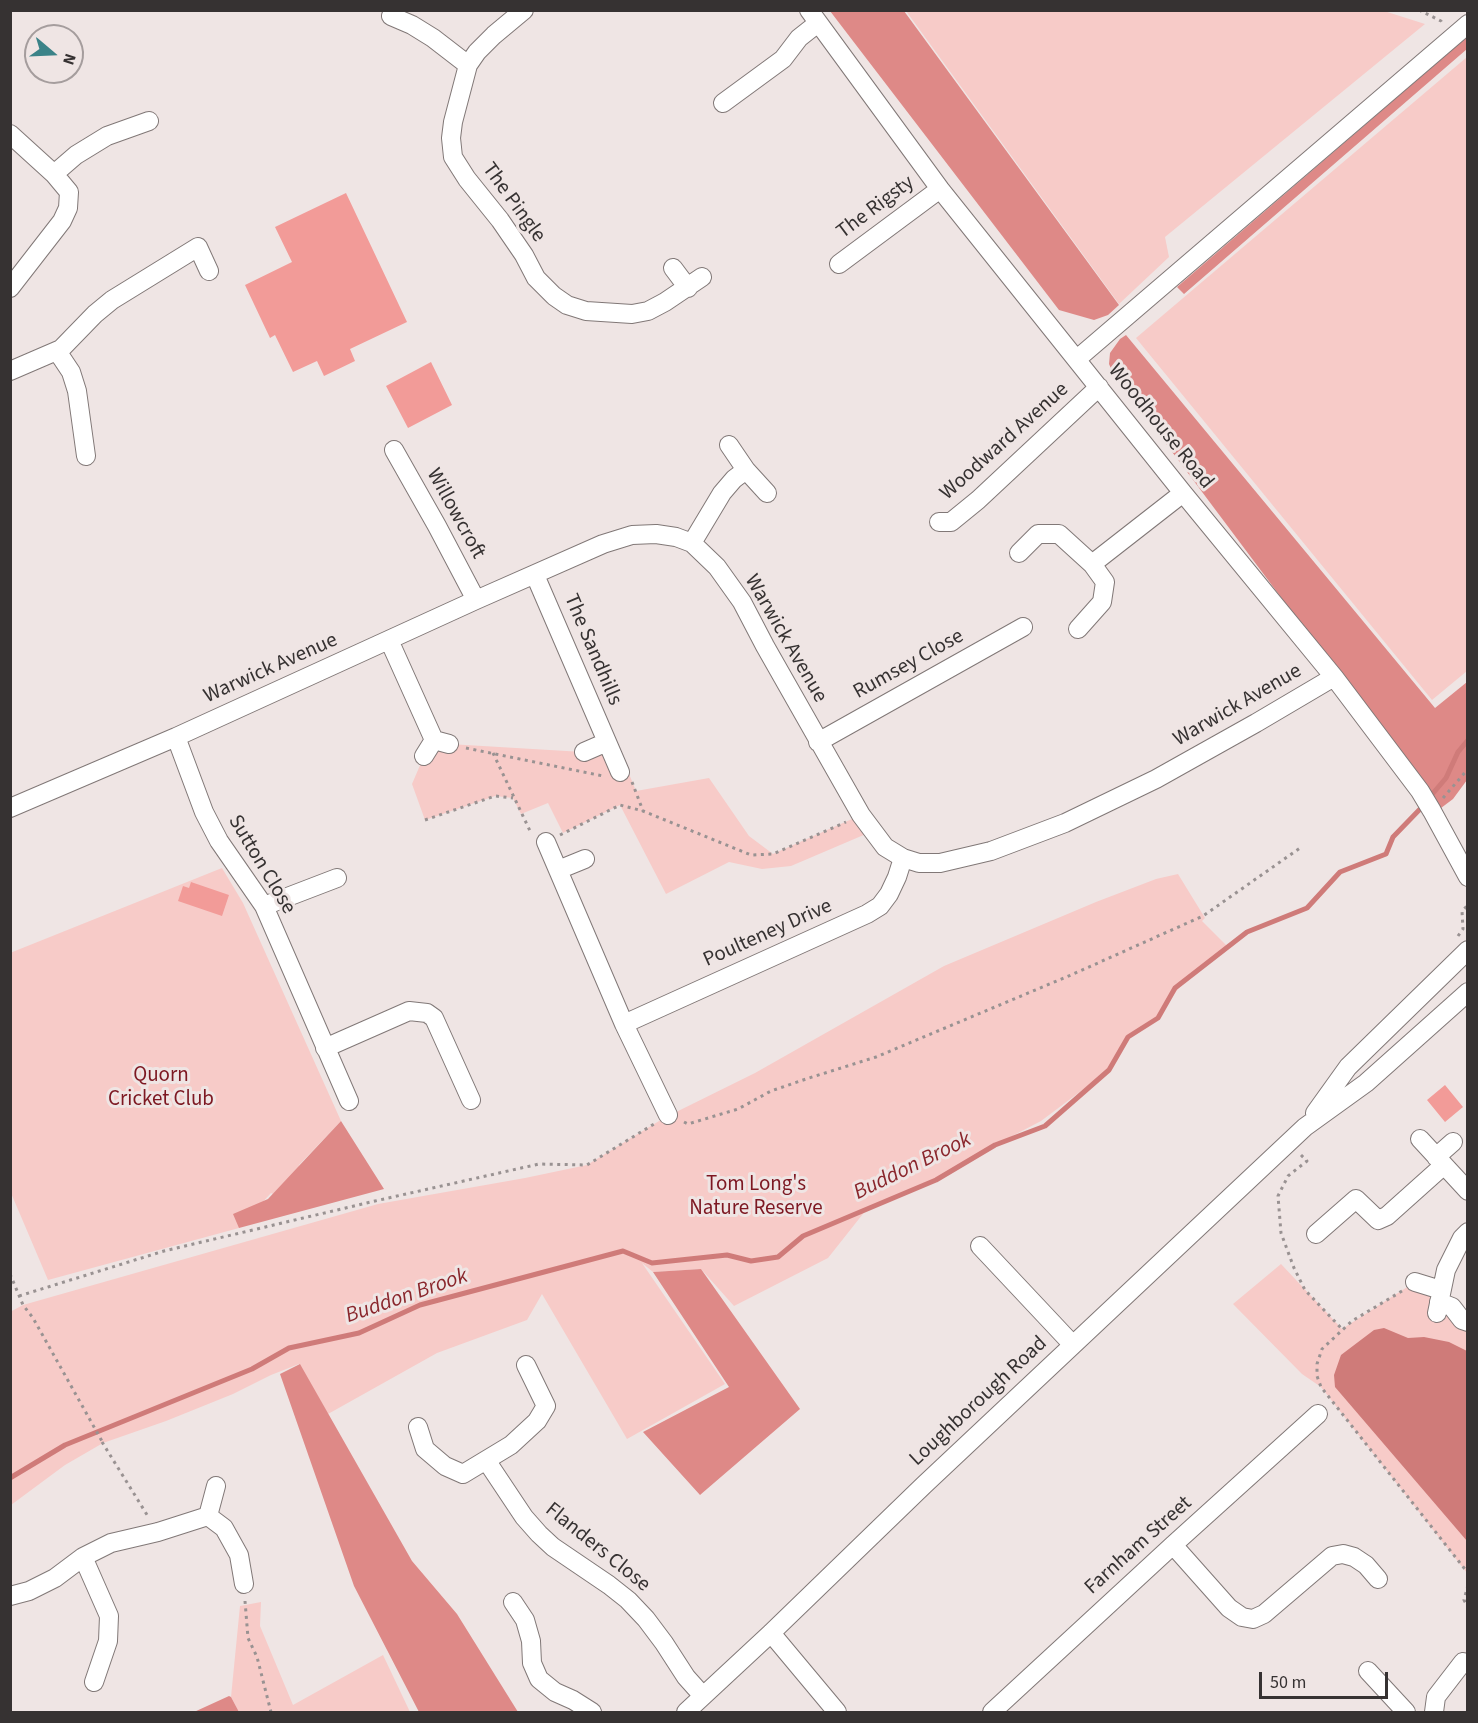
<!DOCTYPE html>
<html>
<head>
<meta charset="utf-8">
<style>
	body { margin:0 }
	#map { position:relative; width:1478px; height:1723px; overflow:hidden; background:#efe5e4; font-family:"Source Sans 3",sans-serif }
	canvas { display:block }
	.frame { position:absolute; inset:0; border:12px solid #363232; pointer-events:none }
	.north { position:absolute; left:24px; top:24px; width:60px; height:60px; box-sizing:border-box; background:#efe5e4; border:2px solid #a59d9d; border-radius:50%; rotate:109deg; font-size:16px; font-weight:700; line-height:24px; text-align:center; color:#363232 }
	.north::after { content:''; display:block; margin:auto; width:21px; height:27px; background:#3b8388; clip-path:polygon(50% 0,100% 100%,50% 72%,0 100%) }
	.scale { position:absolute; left:1259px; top:1672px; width:129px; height:27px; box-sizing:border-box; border:3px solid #363232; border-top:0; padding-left:8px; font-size:18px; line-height:21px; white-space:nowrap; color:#363232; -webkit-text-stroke:4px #efe5e4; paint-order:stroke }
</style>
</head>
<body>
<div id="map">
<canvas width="1478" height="1723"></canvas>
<div class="frame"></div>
<div class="north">N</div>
<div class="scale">50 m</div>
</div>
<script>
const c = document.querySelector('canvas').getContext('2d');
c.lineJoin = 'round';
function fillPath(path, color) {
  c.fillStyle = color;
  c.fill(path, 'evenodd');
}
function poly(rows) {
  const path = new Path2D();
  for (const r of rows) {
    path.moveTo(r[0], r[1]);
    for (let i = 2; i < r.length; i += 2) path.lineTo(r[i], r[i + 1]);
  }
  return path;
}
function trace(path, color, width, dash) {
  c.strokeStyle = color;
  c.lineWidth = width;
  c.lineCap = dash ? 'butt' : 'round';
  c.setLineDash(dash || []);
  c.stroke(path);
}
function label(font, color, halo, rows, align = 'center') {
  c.font = font + ' "Source Sans 3",sans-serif';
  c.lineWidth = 6;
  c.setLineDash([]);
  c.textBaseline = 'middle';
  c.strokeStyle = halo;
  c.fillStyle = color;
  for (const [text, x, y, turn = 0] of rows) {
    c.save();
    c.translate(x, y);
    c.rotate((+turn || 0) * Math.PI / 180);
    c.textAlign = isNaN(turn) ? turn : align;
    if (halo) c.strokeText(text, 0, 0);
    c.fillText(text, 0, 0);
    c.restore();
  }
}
fillPath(poly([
	[1381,10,1425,24,1165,237,1169,257,1119,304,906,11],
	[1467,57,1467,671,1432,700,1136,338],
	[607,742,627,769,636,791,709,778,749,836,773,854,861,815,873,831,791,866,762,869,729,862,666,894,620,805,563,833,548,803,521,814,513,798,495,796,425,820,412,784,424,756,449,744,583,752],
	[222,868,243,903,341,1121,299,1165,298,1169,273,1194,271,1193,239,1228,48,1280,11,1193,10,953],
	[1178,874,1205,918,1202,921,1228,947,1182,983,1158,1018,1128,1037,1109,1070,1041,1121,995,1145,929,1183,866,1210,828,1258,734,1306,701,1269,653,1272,642,1263,725,1384,627,1439,542,1294,527,1320,437,1353,328,1414,299,1364,271,1375,233,1394,166,1421,103,1443,65,1465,11,1505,10,1312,23,1305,378,1204,525,1178,587,1165,664,1118,755,1073,944,966,1096,902,1156,879],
	[1281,1264,1342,1329,1415,1282,1441,1290,1437,1313,1467,1323,1467,1573,1321,1387,1302,1374,1233,1304],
	[261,1602,260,1626,293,1705,383,1655,410,1712,239,1712,231,1697,240,1606]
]), '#f7cbc8');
fillPath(poly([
	[830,11,904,11,1119,305,1108,315,1094,320,1059,310],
	[1467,37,1467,49,1184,294,1177,287],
	[1126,335,1435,708,1467,682,1467,780,1453,799,1437,811,1426,791,1113,373,1109,364,1110,353,1120,339],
	[341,1121,384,1189,239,1228,233,1214,268,1199],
	[701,1269,800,1409,700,1495,643,1432,729,1387,653,1272],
	[300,1364,412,1561,457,1614,518,1712,419,1712,354,1586,280,1374],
	[229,1696,231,1697,239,1712,194,1712]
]), '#de8987');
fillPath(poly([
	[1384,1328,1408,1338,1424,1337,1449,1342,1467,1351,1467,1541,1335,1387,1334,1375,1341,1355,1374,1330]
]), '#cf7b79');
trace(poly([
	[1429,798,1446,778,1458,752,1468,740],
	[10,1478,65,1445,252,1369,289,1348,359,1333,420,1305,623,1251,652,1263,727,1255,751,1261,778,1257,803,1236,936,1180,995,1145,1045,1126,1109,1070,1128,1037,1158,1018,1175,988,1247,932,1307,908,1340,872,1386,854,1393,837,1423,806]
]), '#cf7b79', 5);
fillPath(poly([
	[346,193,407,322,350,349,355,361,324,376,317,361,293,372,275,335,270,338,245,285,292,262,275,227],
	[431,362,452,405,408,428,386,386],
	[191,882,229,895,222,916,178,901,183,886,189,888],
	[1445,1085,1463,1107,1445,1122,1427,1100]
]), '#f29b98');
const minor = poly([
	[524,10,494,35,477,52,468,65,453,122,451,138,453,157,467,179,500,220,524,255,536,278,554,296,567,305,586,311,632,314,648,311,665,302,702,277],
	[809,10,940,189,1183,493,1334,677,1420,791,1432,811,1468,877],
	[391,16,412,25,433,38,468,65],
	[723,103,783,59,799,38,818,23],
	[10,134,54,174,69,192,68,208,62,221,10,288],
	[54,174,76,155,107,136,149,121],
	[839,264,940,189],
	[673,268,688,288],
	[57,351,71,372,77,391,86,456],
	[1077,359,1468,24],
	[10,371,61,349,95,314,112,300,198,247,209,271],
	[729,445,746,470,767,493],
	[394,450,437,526,476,600],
	[939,522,951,522,978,500,1099,387],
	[692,543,722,493,734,479,746,470],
	[1019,553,1038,534,1059,534,1092,564,1105,582,1102,602,1078,629],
	[1092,564,1183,493],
	[535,575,620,772],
	[389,640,434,740],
	[176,737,204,812,219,841,264,906,349,1101],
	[818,742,1023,627],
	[584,752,607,742],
	[424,756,434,740,449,744],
	[10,808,176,737,476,600,603,544,632,535,656,534,676,537,692,543,717,567,742,602,765,646,861,815,885,847,903,858,919,863,940,863,991,851,1065,823,1156,779,1256,723,1334,677],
	[546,842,624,1024,668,1115],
	[558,870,585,859],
	[264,906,337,878],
	[624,1024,867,914,880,906,889,894,897,877,903,858],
	[325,1048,409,1011,427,1013,434,1018,471,1100],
	[1315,1113,1348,1067,1468,950],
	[1420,1139,1468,1191],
	[1436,1157,1453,1142],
	[1316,1234,1356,1199,1378,1220,1387,1216,1444,1165],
	[980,1246,1073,1345],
	[1415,1282,1441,1290],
	[1439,1302,1452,1307,1462,1320,1468,1322],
	[1437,1313,1446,1270,1462,1238,1468,1232],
	[418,1427,425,1449,445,1466,463,1474,511,1445,537,1421,546,1406,526,1365],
	[486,1460,524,1517,539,1534,553,1547,609,1585,628,1600,646,1619,664,1643,686,1677,703,1696],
	[208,1516,224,1528,239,1555,244,1584],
	[1173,1545,1229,1608,1242,1617,1253,1619,1264,1614,1332,1556,1343,1554,1354,1557,1366,1565,1378,1579],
	[83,1557,109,1616,108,1641,94,1682],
	[10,1596,29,1591,55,1578,83,1557,111,1543,158,1532,208,1516,216,1486],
	[513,1602,525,1620,531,1641,532,1663,539,1679,555,1692,573,1700,592,1712],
	[771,1633,837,1712],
	[1368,1671,1406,1712],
	[686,1712,771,1633,924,1485,1305,1127,1366,1083,1468,992],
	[992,1712,1173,1545,1318,1414],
	[1434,1712,1436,1697,1463,1662]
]);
trace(minor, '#817877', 20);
trace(poly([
	[1419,10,1441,21,1443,24],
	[466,748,603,776],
	[493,753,531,833],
	[632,782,643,811,751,855,773,854,846,822],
	[1443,798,1468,769],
	[425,820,495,796,513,798],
	[560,835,620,805,643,811],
	[1458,936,1463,929,1462,911,1468,905],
	[684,1122,688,1124,738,1109,771,1091,809,1078,876,1057,1071,975,1203,916,1300,848],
	[1301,1155,1307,1161,1288,1176,1278,1196,1281,1233,1294,1268,1305,1290,1342,1329],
	[10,1274,23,1305,33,1318,103,1443],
	[1402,1291,1352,1321,1322,1349,1317,1364,1317,1376,1321,1387,1468,1573],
	[19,1296,164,1251,375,1201,539,1164,587,1165,654,1124],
	[102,1442,149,1518],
	[1468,1585,1464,1600,1468,1607],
	[245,1601,248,1638,257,1657,271,1712]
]), '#999292', 3, [3, 4.5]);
trace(minor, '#fff', 18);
label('21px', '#363232', '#efe5e4', [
	["The Pingle",513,203,54],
	["The Rigsty",876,208,-37],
	["Woodhouse Road",1160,427,51],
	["Woodward Avenue",1005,442,-42],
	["Willowcroft",455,514,61],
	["Warwick Avenue",785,639,60],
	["The Sandhills",592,650,67],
	["Rumsey Close",909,665,-29],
	["Warwick Avenue",271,669,-24],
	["Warwick Avenue",1238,706,-30],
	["Sutton Close",261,865,59],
	["Poulteney Drive",768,934,-24],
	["Loughborough Road",979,1402,-43],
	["Farnham Street",1139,1546,-42],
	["Flanders Close",597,1548,39]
]);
label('21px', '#7d1822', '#efe5e4', [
	["Quorn",161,1076],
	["Cricket Club",161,1100],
	["Tom Long's",756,1185],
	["Nature Reserve",756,1209]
]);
label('italic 22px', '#8a262c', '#efe5e4', [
	["Buddon Brook",913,1167,-26],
	["Buddon Brook",407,1297,-19]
]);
</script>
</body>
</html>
